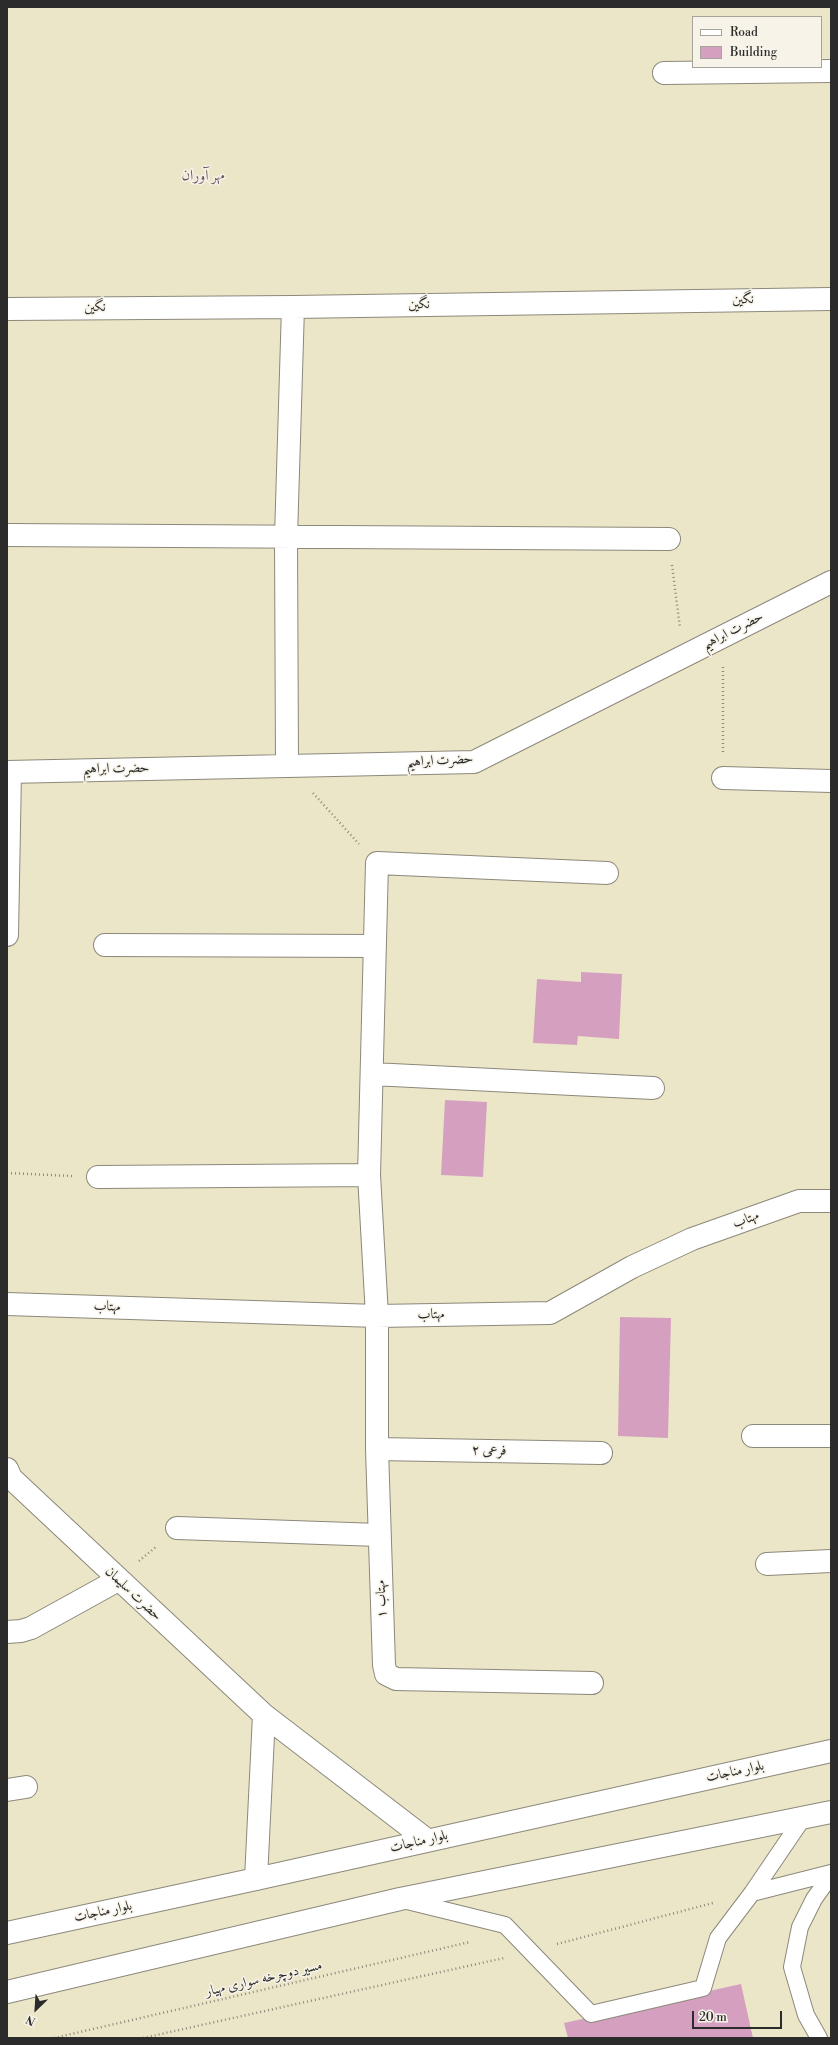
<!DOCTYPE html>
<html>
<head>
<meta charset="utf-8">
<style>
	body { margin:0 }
	#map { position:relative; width:838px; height:2045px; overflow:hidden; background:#ece6c9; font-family:"Libre Bodoni",serif }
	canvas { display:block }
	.frame { position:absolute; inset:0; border:8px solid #2b2b2b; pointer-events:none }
	.legend { position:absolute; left:692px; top:16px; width:130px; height:52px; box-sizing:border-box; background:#f7f3e8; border:1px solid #a5a39c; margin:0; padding:5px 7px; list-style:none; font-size:12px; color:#2b2b2b }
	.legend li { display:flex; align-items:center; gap:8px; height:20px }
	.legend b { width:20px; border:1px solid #a5a39c }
	.north { position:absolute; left:16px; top:1989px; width:40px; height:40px; -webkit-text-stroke:3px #f7f3e8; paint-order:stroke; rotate:205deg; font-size:11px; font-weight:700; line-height:16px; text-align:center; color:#2b2b2b }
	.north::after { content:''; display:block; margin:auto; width:14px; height:18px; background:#2b2b2b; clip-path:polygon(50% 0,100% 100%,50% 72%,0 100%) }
	.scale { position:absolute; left:692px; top:2011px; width:90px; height:18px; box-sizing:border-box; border:2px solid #2b2b2b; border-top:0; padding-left:5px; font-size:12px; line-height:14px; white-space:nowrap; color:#2b2b2b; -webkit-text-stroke:3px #f7f3e8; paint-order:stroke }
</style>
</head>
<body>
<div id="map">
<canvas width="838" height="2045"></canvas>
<div class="frame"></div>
<ul class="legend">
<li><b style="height:5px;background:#fff"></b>Road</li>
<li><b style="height:11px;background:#d5a0bf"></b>Building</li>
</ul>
<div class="north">N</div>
<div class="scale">20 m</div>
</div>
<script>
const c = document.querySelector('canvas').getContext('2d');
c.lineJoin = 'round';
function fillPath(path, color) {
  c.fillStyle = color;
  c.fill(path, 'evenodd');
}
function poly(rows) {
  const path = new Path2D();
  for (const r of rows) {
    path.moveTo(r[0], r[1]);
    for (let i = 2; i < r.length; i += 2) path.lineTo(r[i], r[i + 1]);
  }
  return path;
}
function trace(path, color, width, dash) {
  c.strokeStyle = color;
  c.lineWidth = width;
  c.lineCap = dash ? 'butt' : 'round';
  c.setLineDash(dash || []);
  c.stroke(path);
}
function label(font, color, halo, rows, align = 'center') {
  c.font = font + ' "Libre Bodoni",Amiri,serif';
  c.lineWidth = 3;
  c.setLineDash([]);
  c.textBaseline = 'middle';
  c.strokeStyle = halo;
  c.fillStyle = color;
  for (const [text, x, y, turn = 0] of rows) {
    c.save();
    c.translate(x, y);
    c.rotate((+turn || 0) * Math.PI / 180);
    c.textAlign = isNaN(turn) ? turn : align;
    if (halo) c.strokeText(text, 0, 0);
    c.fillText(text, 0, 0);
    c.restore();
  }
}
fillPath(poly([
	[581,972,622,974,619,1039,578,1036,577,1045,533,1043,537,979,581,982],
	[445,1100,487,1102,483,1177,441,1175],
	[620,1317,671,1318,668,1438,618,1436],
	[741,1984,753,2038,568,2038,564,2023]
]), '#d5a0bf');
const service = poly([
	[752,1893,831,1873],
	[403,1900,505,1925,591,2014,703,1988,718,1938,752,1893,803,1818],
	[819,2038,806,2015,792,1967,800,1927,814,1899,831,1875]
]);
const minor = poly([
	[664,73,831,71],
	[7,309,293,307,831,299],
	[7,535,669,539],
	[287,765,286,537,293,307],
	[7,772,474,762,831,582],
	[723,778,831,781],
	[7,935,10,772],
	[105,945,374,946],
	[372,1074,653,1088],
	[98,1177,369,1175],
	[7,1304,377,1316,550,1313,632,1267,692,1239,799,1201,831,1201],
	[753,1436,831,1436],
	[377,1449,601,1453],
	[7,1469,11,1478,264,1715,427,1840],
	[177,1528,379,1535],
	[767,1564,831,1561],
	[7,1632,21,1631,31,1628,118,1580],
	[592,1683,396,1679,386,1674,384,1665,377,1449,377,1316,369,1175,377,863,607,873],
	[7,1790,26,1787],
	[256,1879,264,1715]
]);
const secondary = poly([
	[7,1933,256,1879,831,1751],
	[7,1992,400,1899,831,1812]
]);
trace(service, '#8c887a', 18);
trace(minor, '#8c887a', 24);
trace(secondary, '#8c887a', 24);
trace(poly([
	[672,565,680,628],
	[723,667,723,752],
	[313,793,359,844],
	[7,1173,72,1176],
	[139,1561,157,1546],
	[557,1944,713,1903],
	[54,2038,470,1942],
	[143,2038,504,1958]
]), '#8c887a', 2.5, [1, 3]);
trace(service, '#fff', 16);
trace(minor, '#fff', 22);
trace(secondary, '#fff', 22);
label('14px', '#2b2b2b', '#f7f3e8', [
	["نگین",743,300,-1],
	["نگین",419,305,-1],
	["نگین",95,308],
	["حضرت ابراهیم",733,631,-27],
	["حضرت ابراهیم",440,761,-3],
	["حضرت ابراهیم",116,769,-1],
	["مهتاب",746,1220,-20],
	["مهتاب",107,1307,2],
	["مهتاب",431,1315,-1],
	["فرعی ۲",489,1451,1],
	["حضرت سلیمان",133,1594,43],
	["مهتاب ۱",382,1599,-92],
	["بلوار مناجات",735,1772,-12],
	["بلوار مناجات",419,1842,-13],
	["بلوار مناجات",103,1912,-12],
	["مسیر دوچرخه سواری مهیار",264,1979,-13]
]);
label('15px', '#66545f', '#f7f3e8', [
	["مهر آوران",203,176]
]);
</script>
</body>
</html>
